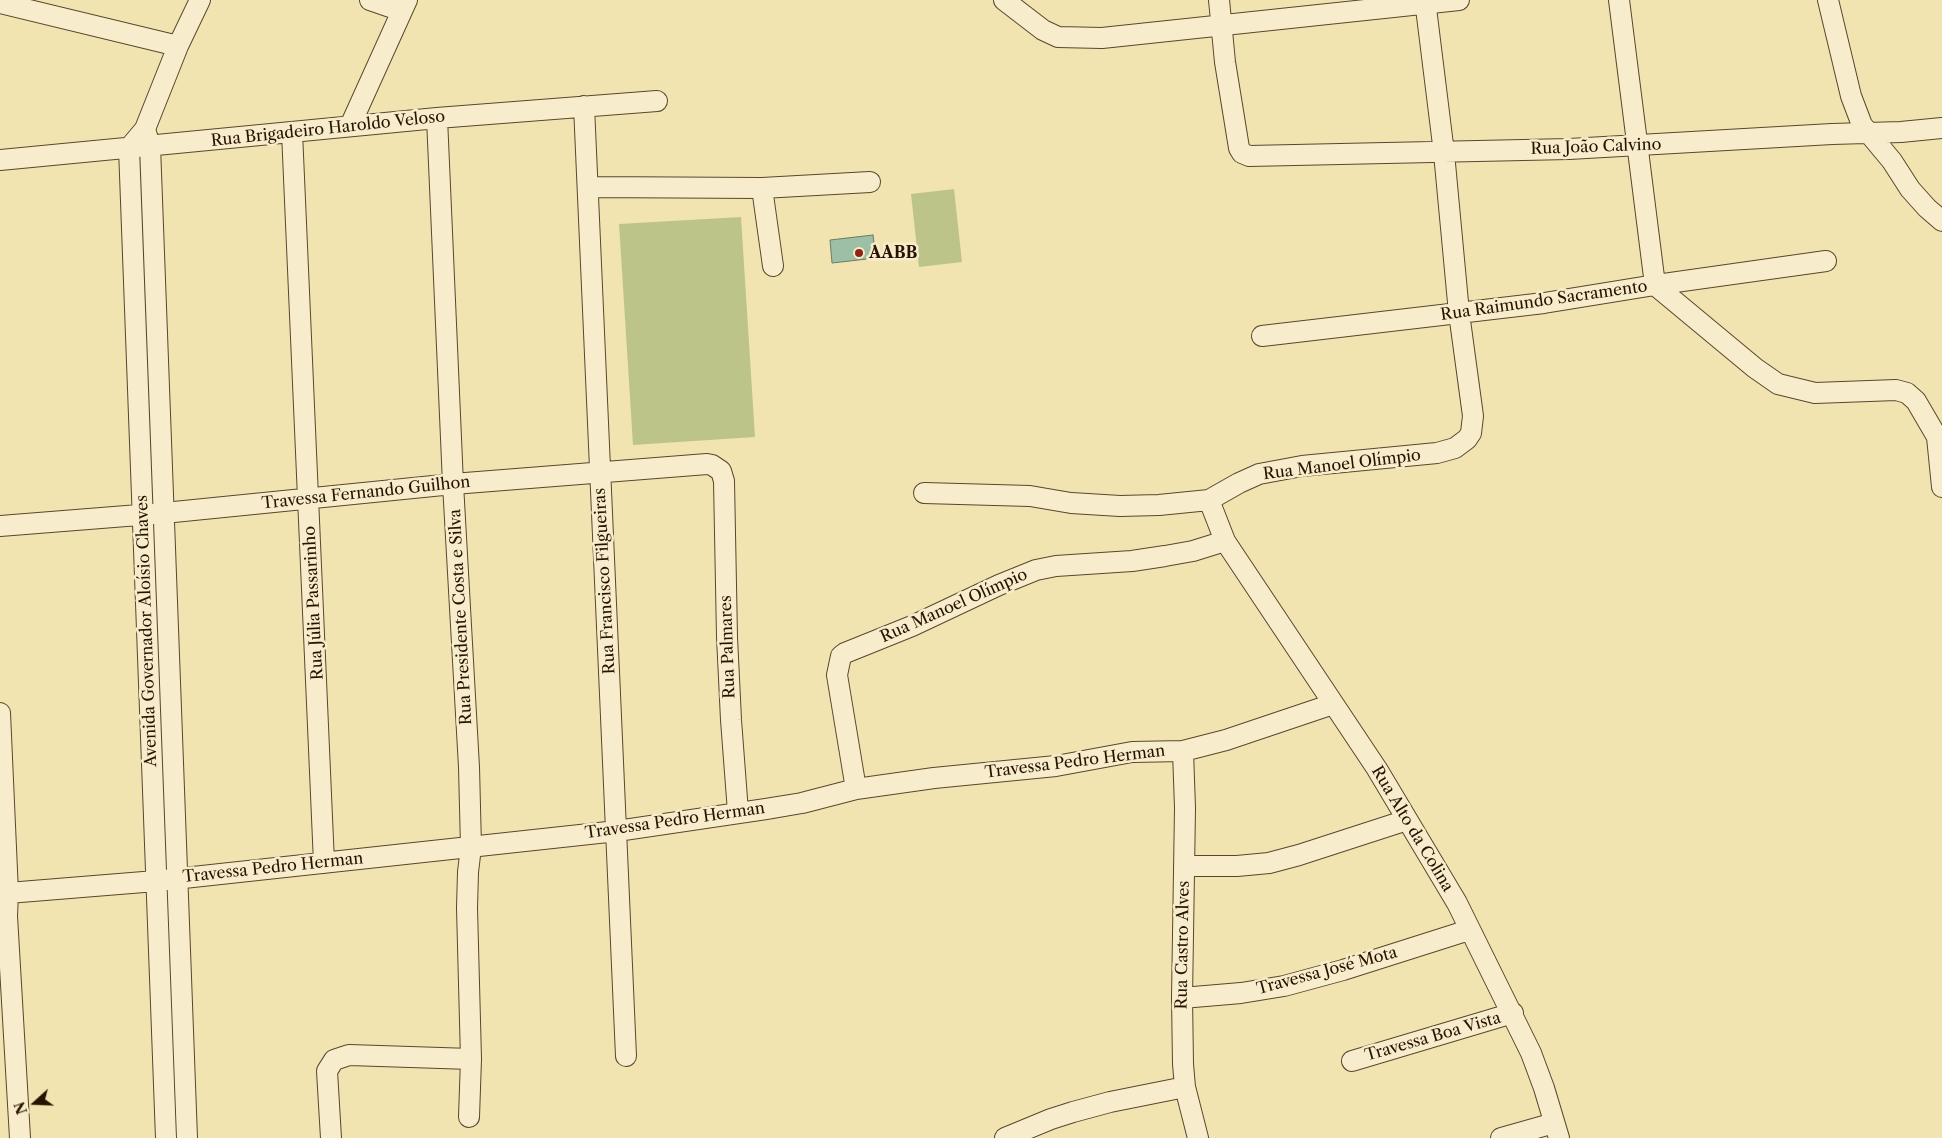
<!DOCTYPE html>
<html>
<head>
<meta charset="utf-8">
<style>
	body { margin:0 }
	#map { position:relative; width:1942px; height:1138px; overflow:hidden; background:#f2e4b0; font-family:"Libre Caslon Text",serif }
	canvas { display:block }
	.north { position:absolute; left:10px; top:1078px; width:50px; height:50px; -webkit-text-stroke:4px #f7edcc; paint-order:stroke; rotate:250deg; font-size:14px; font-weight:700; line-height:20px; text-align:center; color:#281200 }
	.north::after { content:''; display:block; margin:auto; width:18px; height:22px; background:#281200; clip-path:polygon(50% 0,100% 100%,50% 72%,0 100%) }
</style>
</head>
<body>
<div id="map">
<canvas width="1942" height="1138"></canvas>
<div class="north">N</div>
</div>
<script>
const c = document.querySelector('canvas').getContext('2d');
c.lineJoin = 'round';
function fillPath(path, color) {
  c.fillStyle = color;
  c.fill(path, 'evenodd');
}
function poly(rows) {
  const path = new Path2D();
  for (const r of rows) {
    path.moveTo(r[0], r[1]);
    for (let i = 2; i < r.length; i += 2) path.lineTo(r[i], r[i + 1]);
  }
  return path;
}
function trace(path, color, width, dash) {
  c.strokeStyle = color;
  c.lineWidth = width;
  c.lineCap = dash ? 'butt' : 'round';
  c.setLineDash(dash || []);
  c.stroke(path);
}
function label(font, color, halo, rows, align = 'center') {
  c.font = font + ' "Libre Caslon Text",serif';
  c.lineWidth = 5;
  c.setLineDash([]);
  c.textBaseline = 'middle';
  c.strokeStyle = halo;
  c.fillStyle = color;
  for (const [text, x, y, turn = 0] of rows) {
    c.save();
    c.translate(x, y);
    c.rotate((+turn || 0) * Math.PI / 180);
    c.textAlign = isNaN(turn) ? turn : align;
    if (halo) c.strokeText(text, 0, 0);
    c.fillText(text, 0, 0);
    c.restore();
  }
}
fillPath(poly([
	[954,189,962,262,919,267,911,194],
	[741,217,755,437,633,445,619,224]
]), '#bcc48a');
const water = poly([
	[873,235,876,258,832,263,830,240,873,235]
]);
fillPath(water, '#9cbfa6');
trace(water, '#6e7a64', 1);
const minor = poly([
	[370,0,402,11],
	[1004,0,1043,30,1058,37,1102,38,1459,0],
	[1219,0,1225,62,1239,148,1242,153,1249,156,1569,149,1832,134,1901,132,1942,128],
	[1425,0,1444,153,1459,313,1473,416,1471,433,1467,439,1455,448,1437,453,1302,466,1259,474,1239,483,1209,500,1225,541,1377,769,1457,903,1531,1053,1544,1088,1559,1138],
	[1619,0,1655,285,1755,368,1778,384,1815,393,1896,390,1907,393,1916,401,1937,437,1942,487],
	[1828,0,1851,96,1862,125,1892,161,1910,189,1927,208,1942,221],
	[0,3,178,46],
	[584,106,626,1056],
	[437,118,453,484,469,767,471,847,468,872,467,908,471,1059,469,1117],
	[350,126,407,0],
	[145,129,150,146,187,1138],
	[292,132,324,863],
	[0,160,437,118,657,101],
	[589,187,762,188,870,182],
	[762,188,773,266],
	[1262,336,1544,303,1655,285,1826,261],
	[924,493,1030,496,1071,503,1120,506,1159,505,1209,500],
	[0,526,164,513,453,484,707,464,712,465,721,471,724,481,727,637,731,720,738,812],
	[0,713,8,893,7,916,20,1138],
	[1183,751,1185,808,1182,998,1183,1064,1185,1087,1198,1138],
	[856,789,837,675,841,656,845,653,912,626,999,585,1036,570,1056,566,1132,561,1165,556,1193,551,1225,541],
	[1184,866,1237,866,1269,863,1299,855,1407,820],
	[8,893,156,881,617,831,766,809,802,803,856,789,934,778,1056,766,1132,752,1183,751,1226,740,1333,704],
	[1182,998,1241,993,1284,986,1343,970,1469,930],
	[1352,1061,1513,1013],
	[166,1138,129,148,145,129,178,46,200,0],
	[331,1138,327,1071,334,1060,349,1055,471,1059],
	[1005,1138,1051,1119,1073,1112,1110,1102,1185,1087],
	[1501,1138,1554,1123]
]);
trace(minor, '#5a462c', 22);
trace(minor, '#f7edcc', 20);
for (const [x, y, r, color] of [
	[859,253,5,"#8f2418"]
]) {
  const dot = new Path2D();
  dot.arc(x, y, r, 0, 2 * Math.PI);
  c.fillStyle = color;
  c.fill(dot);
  trace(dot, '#f7edcc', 2);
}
label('16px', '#281200', '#f7edcc', [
	["Rua Brigadeiro Haroldo Veloso",328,129,-6],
	["Rua João Calvino",1596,147,-2],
	["Rua Raimundo Sacramento",1544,301,-8],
	["Rua Manoel Olímpio",1342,465,-7],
	["Travessa Fernando Guilhon",366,493,-6],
	["Rua Francisco Filgueiras",605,581,-93],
	["Rua Júlia Passarinho",314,603,-93],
	["Rua Manoel Olímpio",954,606,-24],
	["Rua Presidente Costa e Silva",461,617,-93],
	["Avenida Governador Aloísio Chaves",147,631,-92],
	["Rua Palmares",728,647,-92],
	["Travessa Pedro Herman",1075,762,-7],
	["Travessa Pedro Herman",675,821,-8],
	["Rua Alto da Colina",1412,829,59],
	["Travessa Pedro Herman",273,868,-6],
	["Rua Castro Alves",1183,945,-89],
	["Travessa José Mota",1327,971,-15],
	["Travessa Boa Vista",1433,1037,-16]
]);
label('bold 16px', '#281200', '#f7edcc', [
	["AABB",869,253]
], 'left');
</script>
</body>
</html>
